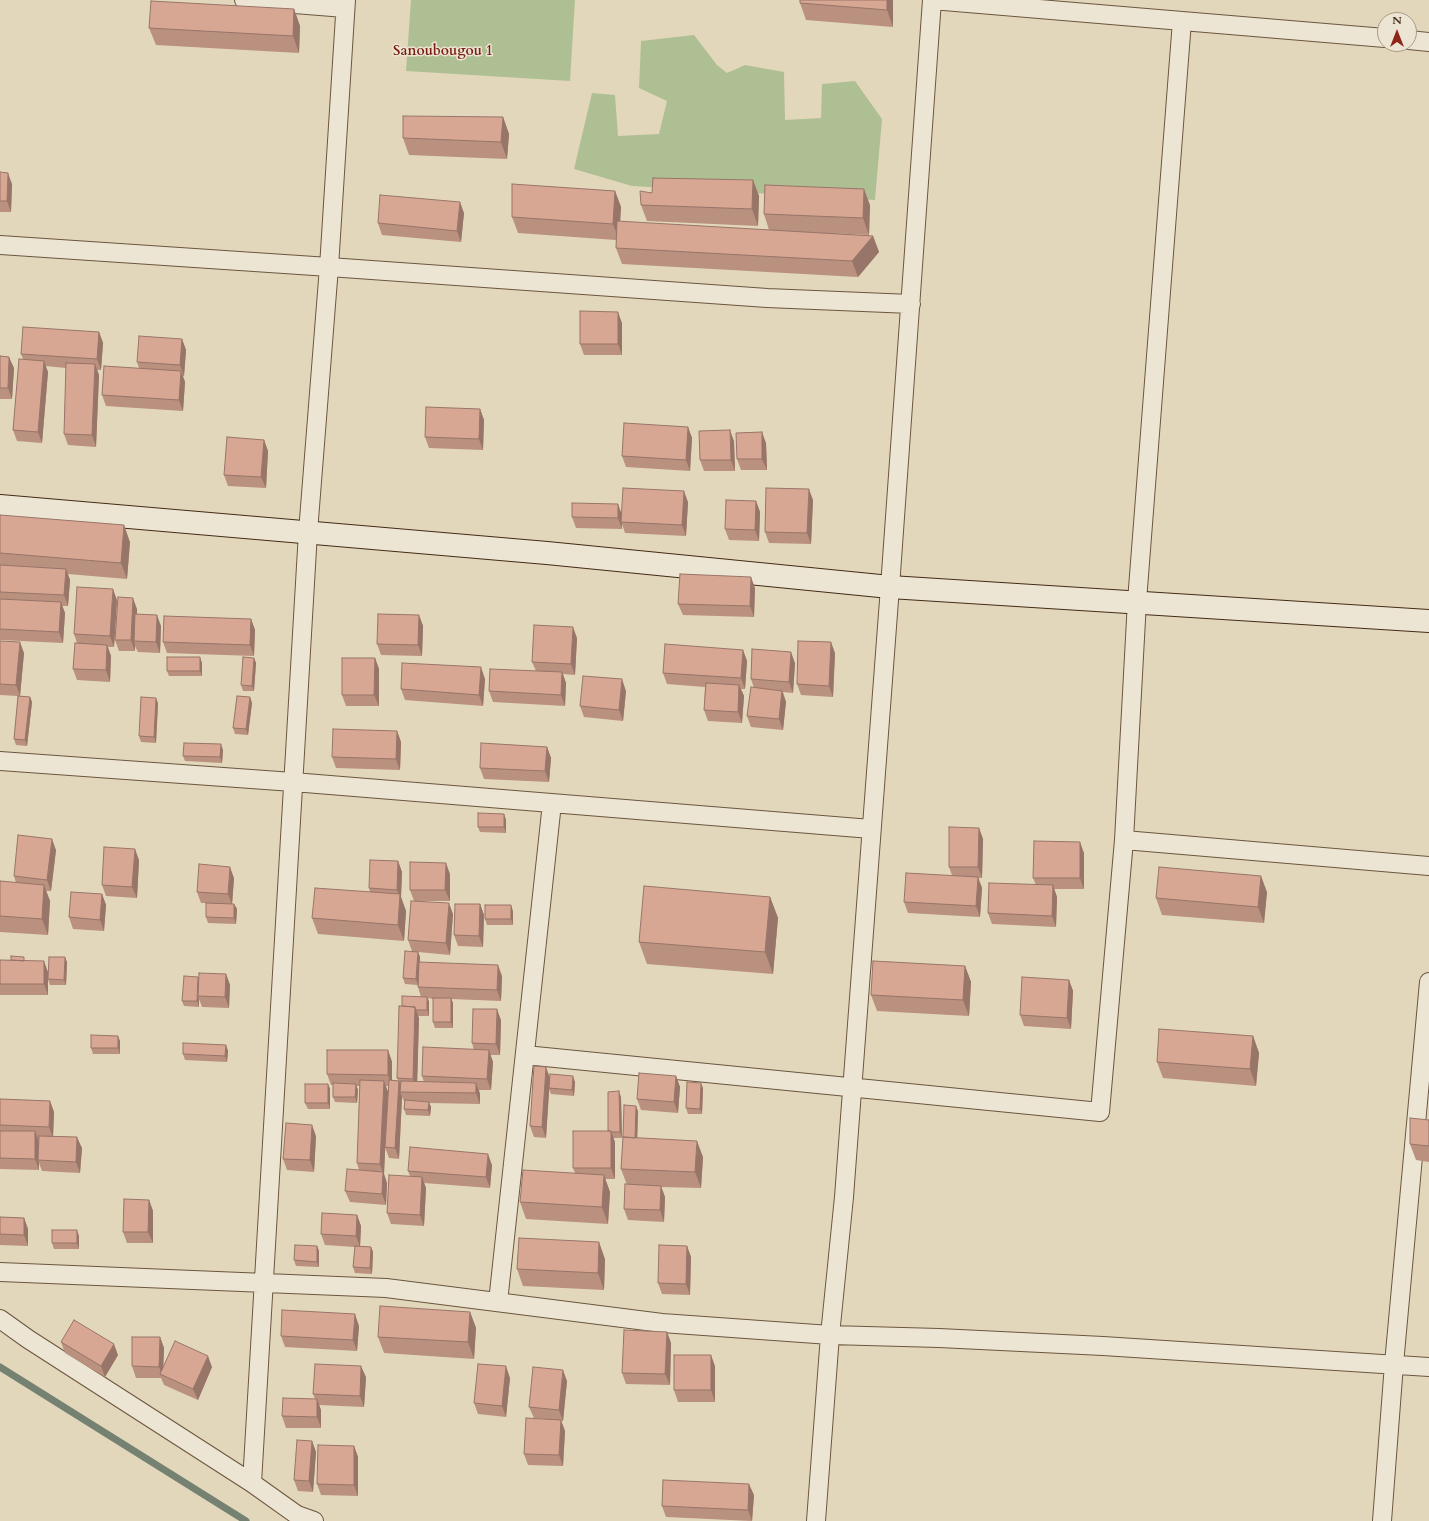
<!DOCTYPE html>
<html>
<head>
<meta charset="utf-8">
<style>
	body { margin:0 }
	#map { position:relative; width:1429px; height:1521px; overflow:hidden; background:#e3d7bb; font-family:Cardo,serif }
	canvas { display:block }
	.north { position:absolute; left:1377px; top:12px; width:40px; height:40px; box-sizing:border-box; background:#ede5d3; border:1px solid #a99b87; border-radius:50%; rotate:0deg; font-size:11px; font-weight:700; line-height:16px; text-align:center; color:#432b16 }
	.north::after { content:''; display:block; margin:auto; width:14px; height:18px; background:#8f2418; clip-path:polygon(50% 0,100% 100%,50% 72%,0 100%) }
</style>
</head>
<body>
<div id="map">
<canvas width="1429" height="1521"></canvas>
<div class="north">N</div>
</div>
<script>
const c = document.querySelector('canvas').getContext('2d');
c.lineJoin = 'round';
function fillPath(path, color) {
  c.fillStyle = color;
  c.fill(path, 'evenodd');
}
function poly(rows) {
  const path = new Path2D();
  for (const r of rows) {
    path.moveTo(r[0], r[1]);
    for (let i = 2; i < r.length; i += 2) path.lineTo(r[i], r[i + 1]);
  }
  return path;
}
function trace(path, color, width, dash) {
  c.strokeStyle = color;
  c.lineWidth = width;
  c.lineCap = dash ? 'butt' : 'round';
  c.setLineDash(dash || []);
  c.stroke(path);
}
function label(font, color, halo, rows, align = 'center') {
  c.font = font + ' Cardo,serif';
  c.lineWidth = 3;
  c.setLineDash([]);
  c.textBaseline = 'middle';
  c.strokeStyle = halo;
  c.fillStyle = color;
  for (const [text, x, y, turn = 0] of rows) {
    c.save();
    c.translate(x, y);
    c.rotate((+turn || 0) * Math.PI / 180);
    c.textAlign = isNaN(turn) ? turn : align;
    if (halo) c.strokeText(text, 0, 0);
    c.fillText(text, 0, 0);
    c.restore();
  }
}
fillPath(poly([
	[411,0,575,0,570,81,406,71],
	[694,35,717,65,727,73,745,65,784,72,785,120,821,118,822,84,855,81,882,119,875,200,632,186,574,169,592,93,615,95,618,136,659,134,667,101,639,88,641,41]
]), '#afbf94');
trace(poly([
	[0,1367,246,1521]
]), '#758171', 7);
const street = poly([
	[244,0,345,8],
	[932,0,1385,38],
	[1409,40,1429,42],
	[0,245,329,267,767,298,911,304],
	[0,761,293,782,871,829],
	[1124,840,1429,866],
	[525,1055,1100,1112,1124,840,1137,601,1182,21],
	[0,1272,386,1288,662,1323,830,1335,939,1338,1103,1346,1429,1367],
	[498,1302,552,803],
	[0,1319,28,1339,252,1483,297,1515,314,1521],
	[252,1483,308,532,329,267,346,0],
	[816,1521,830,1335,844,1197,890,587,932,0],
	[1382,1521,1394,1364,1429,982]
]);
const secondary = poly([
	[0,506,547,553,890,587,1429,621]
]);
trace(street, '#6b563f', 20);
trace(secondary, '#432b16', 24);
trace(street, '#ede5d3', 18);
trace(secondary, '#ede5d3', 22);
fillPath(poly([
	[893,0,893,27,806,20,800,3],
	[294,9,300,26,299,53,156,45,149,28],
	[503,117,509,134,507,159,409,155,403,138],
	[0,172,12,184,11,212,0,212],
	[753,180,759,196,758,226,647,221,641,205,652,193],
	[615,191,621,207,620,222,769,230,764,214,870,205,869,235,829,233,873,236,879,252,858,277,622,264,616,248,616,240,518,233,512,217],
	[464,213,461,242,382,235,378,223],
	[622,323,622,355,584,355,580,344],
	[99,332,103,343,101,370,97,370,99,375,96,447,68,445,64,434,66,368,45,366,48,372,42,443,17,441,13,430,23,359,21,354],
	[182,339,186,350,184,376,183,376,185,382,183,411,106,406,102,395,139,368,137,362],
	[0,356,14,368,12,399,0,399],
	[480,409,484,420,483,450,429,448,425,437],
	[688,427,692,438,690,471,626,467,622,456],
	[264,440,268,451,266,488,228,486,224,475],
	[734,441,735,471,704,471,700,460],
	[766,443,767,470,741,470,737,459],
	[813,500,811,544,769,543,765,532],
	[756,501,760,512,759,541,729,540,725,529],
	[688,502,686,536,625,533,622,524,622,529,576,528,572,517,621,513],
	[0,515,130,542,127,579,68,574,70,580,68,606,62,606,65,613,63,643,0,640],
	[755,588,754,617,683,615,678,604],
	[117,600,114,647,108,647,111,656,110,682,77,680,73,669,77,643,74,634],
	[137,609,137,614,161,626,160,653,138,652,135,646,135,651,119,651,115,640],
	[419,615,423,626,422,656,381,655,377,644],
	[251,619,255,630,254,656,167,653,163,642],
	[577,638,575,675,563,674,566,683,565,706,493,702,489,691,536,671,532,662],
	[0,641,24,653,20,696,30,697,32,702,27,746,16,745,14,739,18,696,0,695],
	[743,650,747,661,745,689,741,689,744,696,742,723,708,721,704,710,705,687,667,684,663,673],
	[835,653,833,697,801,695,797,684],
	[254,658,256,663,254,691,243,691,241,685],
	[375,658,379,669,379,706,346,706,342,695],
	[202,663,202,676,169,676,167,671],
	[795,663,793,693,783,692,786,702,783,730,751,727,747,716,754,688,751,679],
	[485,679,483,706,405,700,401,689],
	[626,691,623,721,584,717,580,706],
	[250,697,252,703,248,735,235,734,233,728],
	[158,703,156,743,141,742,139,736],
	[397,731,401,742,400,770,336,768,332,757],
	[547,747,551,758,549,782,484,779,480,768],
	[223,750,222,763,185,761,183,756],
	[504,814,506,820,506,833,480,832,478,827],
	[979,828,983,839,982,878,978,878,982,888,980,917,908,913,904,902,952,875,949,867],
	[56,850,51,891,46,891,50,901,48,935,0,932,0,881,16,883,14,876],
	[1084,853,1084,889,1054,889,1057,897,1056,927,992,924,988,913,1036,885,1033,878],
	[139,860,137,898,106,896,102,885],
	[398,861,402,872,401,897,406,911,404,941,318,934,312,918,370,892,369,888],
	[450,874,450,901,414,901,410,890],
	[234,878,232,904,234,904,237,909,236,924,208,923,206,917,206,903,201,903,197,892],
	[1267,892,1264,923,1162,915,1156,898],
	[102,894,106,905,104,931,73,929,69,917],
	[770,897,778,918,773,974,647,964,639,942],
	[480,904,484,915,483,947,458,946,454,935],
	[513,911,513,925,487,925,485,919],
	[453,914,450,955,418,952,420,957,420,962,502,976,501,1001,451,999,453,1003,453,1028,435,1028,433,1022,433,999,428,998,429,1002,429,1016,418,1016,419,1018,417,1082,424,1082,422,1076,474,1050,472,1043,501,1020,500,1055,490,1055,493,1062,491,1090,479,1090,480,1094,480,1104,429,1103,431,1107,430,1116,406,1115,404,1109,405,1103,402,1097,399,1159,389,1158,385,1147,384,1174,387,1183,386,1205,350,1202,345,1191,359,1170,357,1163,360,1086,356,1086,358,1090,357,1103,335,1102,333,1097,333,1085,331,1085,327,1074,388,1050,392,1062,392,1080,398,1081,397,1078,402,1006,421,997,418,987,418,985,405,984,403,978,412,951,408,940],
	[386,1086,389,1086,388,1092],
	[0,960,26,961,48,972,48,995,0,995],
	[67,962,66,985,50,985,48,979],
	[965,966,971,982,969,1016,877,1011,871,995],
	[226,974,230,985,229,1008,202,1007,199,999,199,1007,184,1006,182,1001,199,980],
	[1069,980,1073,991,1071,1029,1024,1026,1020,1015],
	[1253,1036,1259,1053,1256,1086,1163,1078,1157,1062],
	[120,1041,120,1054,93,1054,91,1048],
	[226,1045,228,1051,227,1062,185,1060,183,1054],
	[676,1076,680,1087,678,1113,641,1110,637,1099],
	[550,1078,575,1082,574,1096,551,1094,549,1089,546,1138,534,1137,530,1126],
	[328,1084,330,1089,330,1109,308,1109,305,1103],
	[703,1088,702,1114,688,1114,686,1108],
	[621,1097,622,1138,613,1138,615,1142,615,1179,605,1179,610,1192,608,1224,526,1219,520,1202,575,1173,573,1168,608,1131],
	[0,1099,50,1101,54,1112,53,1136,82,1148,80,1173,42,1171,39,1163,39,1170,0,1169],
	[638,1111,637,1138,703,1157,701,1188,661,1187,665,1197,664,1222,628,1220,624,1209,627,1185,621,1169,623,1137],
	[1429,1120,1429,1162,1416,1160,1410,1144],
	[316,1136,314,1172,287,1170,283,1159],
	[492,1165,490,1188,424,1183,426,1188,424,1226,391,1224,387,1213,410,1176,408,1171],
	[149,1200,153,1211,153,1243,127,1243,123,1232],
	[357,1215,361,1226,360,1246,371,1247,373,1252,372,1274,355,1273,353,1267,355,1247,325,1245,321,1234],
	[0,1217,24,1218,28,1229,28,1246,0,1245],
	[79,1236,79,1249,54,1249,52,1243],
	[317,1246,319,1251,319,1267,296,1266,294,1260],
	[687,1246,691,1257,690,1295,662,1294,658,1283],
	[605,1259,604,1290,523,1286,517,1269],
	[470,1312,476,1328,474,1359,384,1353,378,1337],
	[359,1326,357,1351,285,1347,281,1336],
	[667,1332,671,1343,670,1385,626,1384,622,1373],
	[160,1337,164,1348,163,1367,212,1367,198,1400,164,1385,161,1378,136,1378,132,1366],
	[61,1342,118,1355,105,1377,65,1353],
	[715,1366,715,1402,678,1402,674,1390],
	[366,1377,364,1407,319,1405,321,1410,321,1428,286,1428,282,1416,315,1399,313,1394],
	[510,1378,506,1417,478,1414,474,1403],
	[567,1381,563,1421,561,1421,565,1431,563,1466,528,1465,524,1454,546,1419,534,1418,529,1407],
	[312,1441,316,1452,313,1492,298,1491,294,1480],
	[354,1446,358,1457,358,1496,321,1495,317,1484],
	[754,1495,752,1521,666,1517,662,1506]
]), '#ba907f');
fillPath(poly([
	[887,0,893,0,893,27,887,10],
	[294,9,300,26,299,53,293,36],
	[503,117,509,134,507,159,501,142],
	[8,173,12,184,11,212,7,201],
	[753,180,759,196,758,226,752,209],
	[864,189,870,205,869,235,863,218],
	[615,191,621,207,619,240,613,224],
	[460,202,464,213,461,242,457,231],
	[873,236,879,252,858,277,852,261],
	[618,312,622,323,622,355,618,344],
	[99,332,103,343,101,370,97,359],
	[182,339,186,350,184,376,180,365],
	[9,357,14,368,12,399,8,388],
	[44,361,48,372,42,443,38,432],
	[95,364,99,375,96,447,92,435],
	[181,371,185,382,183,411,179,400],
	[480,409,484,420,483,450,479,439],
	[688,427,692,438,690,471,686,460],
	[730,430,734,441,735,471,731,460],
	[762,432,766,443,767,470,762,459],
	[264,440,268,451,266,488,261,477],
	[809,489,813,500,811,544,807,533],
	[684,491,688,502,686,536,682,525],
	[756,501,760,512,759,541,755,530],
	[618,504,622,515,621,522,622,524,622,529,618,518],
	[124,525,130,542,127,579,121,563],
	[66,569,70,580,68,606,64,595],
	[751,577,755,588,754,617,750,606],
	[113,589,117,600,114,647,110,636],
	[133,598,137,609,136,641,134,641,135,646,135,651,131,640],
	[61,602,65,613,63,643,59,632],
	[157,615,161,626,160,653,156,642],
	[419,615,423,626,422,656,418,645],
	[251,619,255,630,254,656,250,645],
	[573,627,577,638,575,675,571,664],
	[20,642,24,653,20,696,16,685],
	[831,642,835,653,833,697,829,686],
	[107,645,111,656,110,682,106,670],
	[743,650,747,661,745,689,741,678],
	[791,652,795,663,793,693,789,682],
	[200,657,202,663,202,676,200,671],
	[254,658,256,663,254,691,252,686],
	[375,658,379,669,379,706,374,695],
	[481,667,485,679,483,706,479,695],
	[562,672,566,683,565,706,561,695],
	[622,679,626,691,623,721,619,710],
	[739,685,744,696,742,723,738,712],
	[782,691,786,702,783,730,779,719],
	[30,697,32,702,27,746,25,740],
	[250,697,252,703,248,735,246,729],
	[156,698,158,703,156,743,154,737],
	[397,731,401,742,400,770,396,759],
	[221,744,223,750,222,763,220,757],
	[547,747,551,758,549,782,545,771],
	[504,814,506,820,506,833,504,827],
	[979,828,983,839,982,878,978,867],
	[52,839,56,850,51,891,47,880],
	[1080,842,1084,853,1084,889,1080,878],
	[135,849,139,860,137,898,132,887],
	[398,861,402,872,401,897,406,911,404,941,398,925,400,898,397,890],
	[446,863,450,874,450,901,445,890],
	[230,867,234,878,232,905,228,894],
	[1261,876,1267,892,1264,923,1258,907],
	[978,877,982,888,980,917,976,906],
	[44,885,50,901,48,935,42,919],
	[1053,885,1057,897,1056,927,1052,916],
	[102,894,106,905,104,931,100,920],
	[770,897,778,918,773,974,765,952],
	[449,903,453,914,450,955,446,943],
	[234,904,237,909,236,924,234,918],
	[480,904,484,915,483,947,479,936],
	[511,905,513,911,513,925,511,919],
	[418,952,420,957,418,985,416,979],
	[65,957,67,962,66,985,64,980],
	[44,961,48,972,48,995,44,984],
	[498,965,502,976,501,1001,497,990],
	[965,966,971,982,969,1016,963,1000],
	[226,974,230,985,229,1008,225,997],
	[198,977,200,982,198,996,199,999,199,1007,197,1001],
	[1069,980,1073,991,1071,1029,1067,1018],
	[427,997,429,1002,429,1016,427,1010],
	[451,998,453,1003,453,1028,451,1022],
	[415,1007,419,1018,417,1090,413,1079],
	[497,1009,501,1020,500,1055,496,1044],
	[118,1036,120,1041,120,1054,118,1048],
	[1253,1036,1259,1053,1256,1086,1250,1069],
	[226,1045,228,1051,227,1062,225,1056],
	[388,1050,392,1062,392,1086,388,1075],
	[489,1050,493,1062,491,1090,487,1079],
	[546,1067,550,1078,546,1138,542,1127],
	[573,1076,575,1082,574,1096,572,1090],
	[676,1076,680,1087,678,1113,674,1102],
	[384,1081,388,1092,384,1174,387,1183,386,1205,382,1194,383,1173,380,1164],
	[399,1081,403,1092,400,1092,402,1097,399,1159,395,1148],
	[476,1083,480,1094,480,1104,476,1093],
	[701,1083,703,1088,702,1114,700,1109],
	[328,1084,330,1089,330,1109,328,1103],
	[356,1084,358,1090,357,1103,355,1097],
	[619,1091,621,1097,622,1138,620,1132],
	[50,1101,54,1112,53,1138,49,1127],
	[429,1102,431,1107,430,1116,428,1110],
	[636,1106,638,1111,637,1149,635,1143],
	[312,1125,316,1136,314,1172,310,1160],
	[35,1131,39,1142,38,1160,39,1163,39,1170,35,1159],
	[611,1131,615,1142,615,1179,611,1168],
	[77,1137,82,1148,80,1173,76,1162],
	[697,1141,703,1157,701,1188,695,1172],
	[488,1154,492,1165,490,1188,486,1177],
	[604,1175,610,1192,608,1224,602,1207],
	[422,1177,426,1188,424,1226,420,1215],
	[661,1186,665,1197,664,1222,660,1210],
	[149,1200,153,1211,153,1243,148,1232],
	[357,1215,361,1226,360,1247,356,1236],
	[24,1218,28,1229,28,1246,24,1235],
	[77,1230,79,1236,79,1249,77,1243],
	[599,1242,605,1259,604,1290,598,1273],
	[317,1246,319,1251,319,1267,317,1262],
	[687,1246,691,1257,690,1295,686,1284],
	[371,1247,373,1252,372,1274,370,1268],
	[470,1312,476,1328,474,1359,468,1342],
	[355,1314,359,1326,357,1351,353,1340],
	[667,1332,671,1343,670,1385,665,1374],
	[160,1337,164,1348,163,1376,162,1375,159,1367],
	[114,1344,118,1355,105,1377,101,1366],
	[711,1355,715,1366,715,1402,711,1390],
	[208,1356,212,1367,198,1400,193,1389],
	[361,1366,366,1377,364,1407,360,1396],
	[506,1366,510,1378,506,1417,502,1406],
	[563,1370,567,1381,563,1421,559,1410],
	[317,1399,321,1410,321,1428,317,1417],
	[561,1420,565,1431,563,1466,559,1455],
	[312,1441,316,1452,313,1492,309,1481],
	[354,1446,358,1457,358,1496,354,1485],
	[749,1484,754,1495,752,1521,748,1510]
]), '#977568');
const building = poly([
	[800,0,887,0,887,10,800,3,800,0],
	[151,1,294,9,293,36,149,28,151,1],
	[403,116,503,117,501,142,403,138,403,116],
	[0,172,8,173,7,201,0,201,0,172],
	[653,178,753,180,752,209,641,205,640,191,652,193,653,178],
	[512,184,615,191,613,224,512,217,512,184],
	[765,185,864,189,863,218,764,214,765,185],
	[380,195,460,202,457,231,378,223,380,195],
	[617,221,873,236,852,261,616,248,617,221],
	[580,311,618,312,618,344,580,344,580,311],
	[23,327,99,332,97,359,21,354,23,327],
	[139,336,182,339,180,365,137,362,139,336],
	[0,356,9,357,8,388,0,388,0,356],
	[19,359,44,361,38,432,13,430,19,359],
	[66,363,95,364,92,435,64,434,66,363],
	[104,366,181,371,179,400,102,395,104,366],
	[426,407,480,409,479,439,425,437,426,407],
	[624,423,688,427,686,460,622,456,624,423],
	[730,430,731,460,700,460,699,431,730,430],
	[762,432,762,459,737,459,736,433,762,432],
	[227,437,264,440,261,477,224,475,227,437],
	[623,488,684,491,682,525,621,522,623,488],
	[766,488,809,489,807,533,765,532,766,488],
	[726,500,756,501,755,530,725,529,726,500],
	[572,503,618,504,618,518,572,517,572,503],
	[0,515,124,525,121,563,0,553,0,515],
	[0,565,66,569,64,595,0,592,0,565],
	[680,574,751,577,750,606,678,604,680,574],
	[77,587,113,589,110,636,74,634,77,587],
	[118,597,133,598,131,640,115,640,118,597],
	[0,599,61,602,59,632,0,629,0,599],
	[135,614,157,615,156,642,134,641,135,614],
	[378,614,419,615,418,645,377,644,378,614],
	[164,616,251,619,250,645,163,642,164,616],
	[534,625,573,627,571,664,532,662,534,625],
	[0,641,20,642,16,685,0,684,0,641],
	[798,641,831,642,829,686,797,684,798,641],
	[75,643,107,645,106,670,73,669,75,643],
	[665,644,743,650,741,678,663,673,665,644],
	[752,649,791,652,789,682,751,679,752,649],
	[167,657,200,657,200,671,167,671,167,657],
	[243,657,254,658,252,686,241,685,243,657],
	[342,658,375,658,374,695,342,695,342,658],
	[402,663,481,667,479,695,401,689,402,663],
	[490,669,562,672,561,695,489,691,490,669],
	[583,676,622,679,619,710,580,706,583,676],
	[706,683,739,685,738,712,704,710,706,683],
	[751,687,782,691,779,719,747,716,751,687],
	[18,696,30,697,25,740,14,739,18,696],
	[237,696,250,697,246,729,233,728,237,696],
	[141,697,156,698,154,737,139,736,141,697],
	[333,729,397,731,396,759,332,757,333,729],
	[184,743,221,744,220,757,183,756,184,743],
	[481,743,547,747,545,771,480,768,481,743],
	[478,813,504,814,504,827,478,827,478,813],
	[949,827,979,828,978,867,949,867,949,827],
	[18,835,52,839,47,880,14,876,18,835],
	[1034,841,1080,842,1080,878,1033,878,1034,841],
	[104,847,135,849,132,887,102,885,104,847],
	[370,860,398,861,397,890,369,888,370,860],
	[410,862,446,863,445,890,410,890,410,862],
	[199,864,230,867,228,894,197,892,199,864],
	[1159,867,1261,876,1258,907,1156,898,1159,867],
	[906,873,978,877,976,906,904,902,906,873],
	[0,881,44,885,42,919,0,916,0,881],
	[989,883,1053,885,1052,916,988,913,989,883],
	[644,886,770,897,765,952,639,942,644,886],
	[315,888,400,894,398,925,312,918,315,888],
	[71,892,102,894,100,920,69,917,71,892],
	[411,901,449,903,446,943,408,940,411,901],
	[206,903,234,904,234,918,206,917,206,903],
	[455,904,480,904,479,936,454,935,455,904],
	[485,905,511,905,511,919,485,919,485,905],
	[405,951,418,952,416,979,403,978,405,951],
	[11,956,24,957,24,961,11,960,11,956],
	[49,957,65,957,64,980,48,979,49,957],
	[0,960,44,961,44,984,0,984,0,960],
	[873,961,965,966,963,1000,871,995,873,961],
	[419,962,498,965,497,990,418,987,419,962],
	[199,973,226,974,225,997,198,996,199,973],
	[184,976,198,977,197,1001,182,1001,184,976],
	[1022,977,1069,980,1067,1018,1020,1015,1022,977],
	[402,996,427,997,427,1010,416,1010,415,1007,402,1006,402,996],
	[433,998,451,998,451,1022,433,1022,433,998],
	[399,1006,415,1007,413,1079,397,1078,399,1006],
	[473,1009,497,1009,496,1044,472,1043,473,1009],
	[1159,1029,1253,1036,1250,1069,1157,1062,1159,1029],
	[91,1035,118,1036,118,1048,91,1048,91,1035],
	[183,1043,226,1045,225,1056,183,1054,183,1043],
	[423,1047,489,1050,487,1079,422,1076,423,1047],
	[327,1050,388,1050,388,1075,327,1074,327,1050],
	[534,1066,546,1067,542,1127,530,1126,534,1066],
	[639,1073,676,1076,674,1102,637,1099,639,1073],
	[550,1074,573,1076,572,1090,549,1088,550,1074],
	[360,1080,384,1081,380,1164,357,1163,360,1080],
	[389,1080,399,1081,395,1148,385,1147,389,1080],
	[401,1081,476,1083,476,1093,400,1092,401,1081],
	[687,1082,701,1083,700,1109,686,1108,687,1082],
	[333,1083,356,1084,355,1097,333,1097,333,1083],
	[305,1084,328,1084,328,1103,305,1103,305,1084],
	[619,1091,620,1132,611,1132,611,1131,608,1131,608,1092,619,1091],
	[0,1099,50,1101,49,1127,0,1125,0,1099],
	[405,1100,429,1102,428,1110,404,1109,405,1100],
	[624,1105,636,1106,635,1138,623,1137,624,1105],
	[1410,1118,1429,1120,1429,1146,1410,1144,1410,1118],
	[286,1123,312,1125,310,1160,283,1159,286,1123],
	[0,1131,35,1131,35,1159,0,1158,0,1131],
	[573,1131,611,1131,611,1168,573,1168,573,1131],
	[39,1136,77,1137,76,1162,38,1160,39,1136],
	[623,1137,697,1141,695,1172,621,1169,623,1137],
	[410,1147,488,1154,486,1177,408,1171,410,1147],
	[347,1169,383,1172,382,1194,345,1191,347,1169],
	[523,1170,604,1175,602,1207,520,1202,523,1170],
	[389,1175,422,1177,420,1215,387,1213,389,1175],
	[625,1184,661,1186,660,1210,624,1209,625,1184],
	[124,1199,149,1200,148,1232,123,1232,124,1199],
	[322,1213,357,1215,356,1236,321,1234,322,1213],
	[0,1217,24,1218,24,1235,0,1234,0,1217],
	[52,1230,77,1230,77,1243,52,1243,52,1230],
	[519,1238,599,1242,598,1273,517,1269,519,1238],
	[295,1245,317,1246,317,1262,294,1260,295,1245],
	[659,1245,687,1246,686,1284,658,1283,659,1245],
	[355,1246,371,1247,370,1268,353,1267,355,1246],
	[380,1306,470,1312,468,1342,378,1337,380,1306],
	[282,1310,355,1314,353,1340,281,1336,282,1310],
	[74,1320,114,1344,101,1366,61,1342,74,1320],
	[624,1330,667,1332,665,1374,622,1373,624,1330],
	[132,1337,160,1337,159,1367,132,1366,132,1337],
	[175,1341,208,1356,193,1389,160,1374,175,1341],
	[674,1355,711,1355,711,1390,674,1390,674,1355],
	[315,1364,361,1366,360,1396,313,1394,315,1364],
	[478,1364,506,1366,502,1406,474,1403,478,1364],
	[533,1367,563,1370,559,1410,529,1407,533,1367],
	[283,1398,317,1399,317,1417,282,1416,283,1398],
	[526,1418,561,1420,559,1455,524,1454,526,1418],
	[297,1440,312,1441,309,1481,294,1480,297,1440],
	[318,1445,354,1446,354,1485,317,1484,318,1445],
	[663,1480,749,1484,748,1510,662,1506,663,1480]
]);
fillPath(building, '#d8a794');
trace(building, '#977568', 1);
label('bold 14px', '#7a1f14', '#ede5d3', [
	["Sanoubougou 1",443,52]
]);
</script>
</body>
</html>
